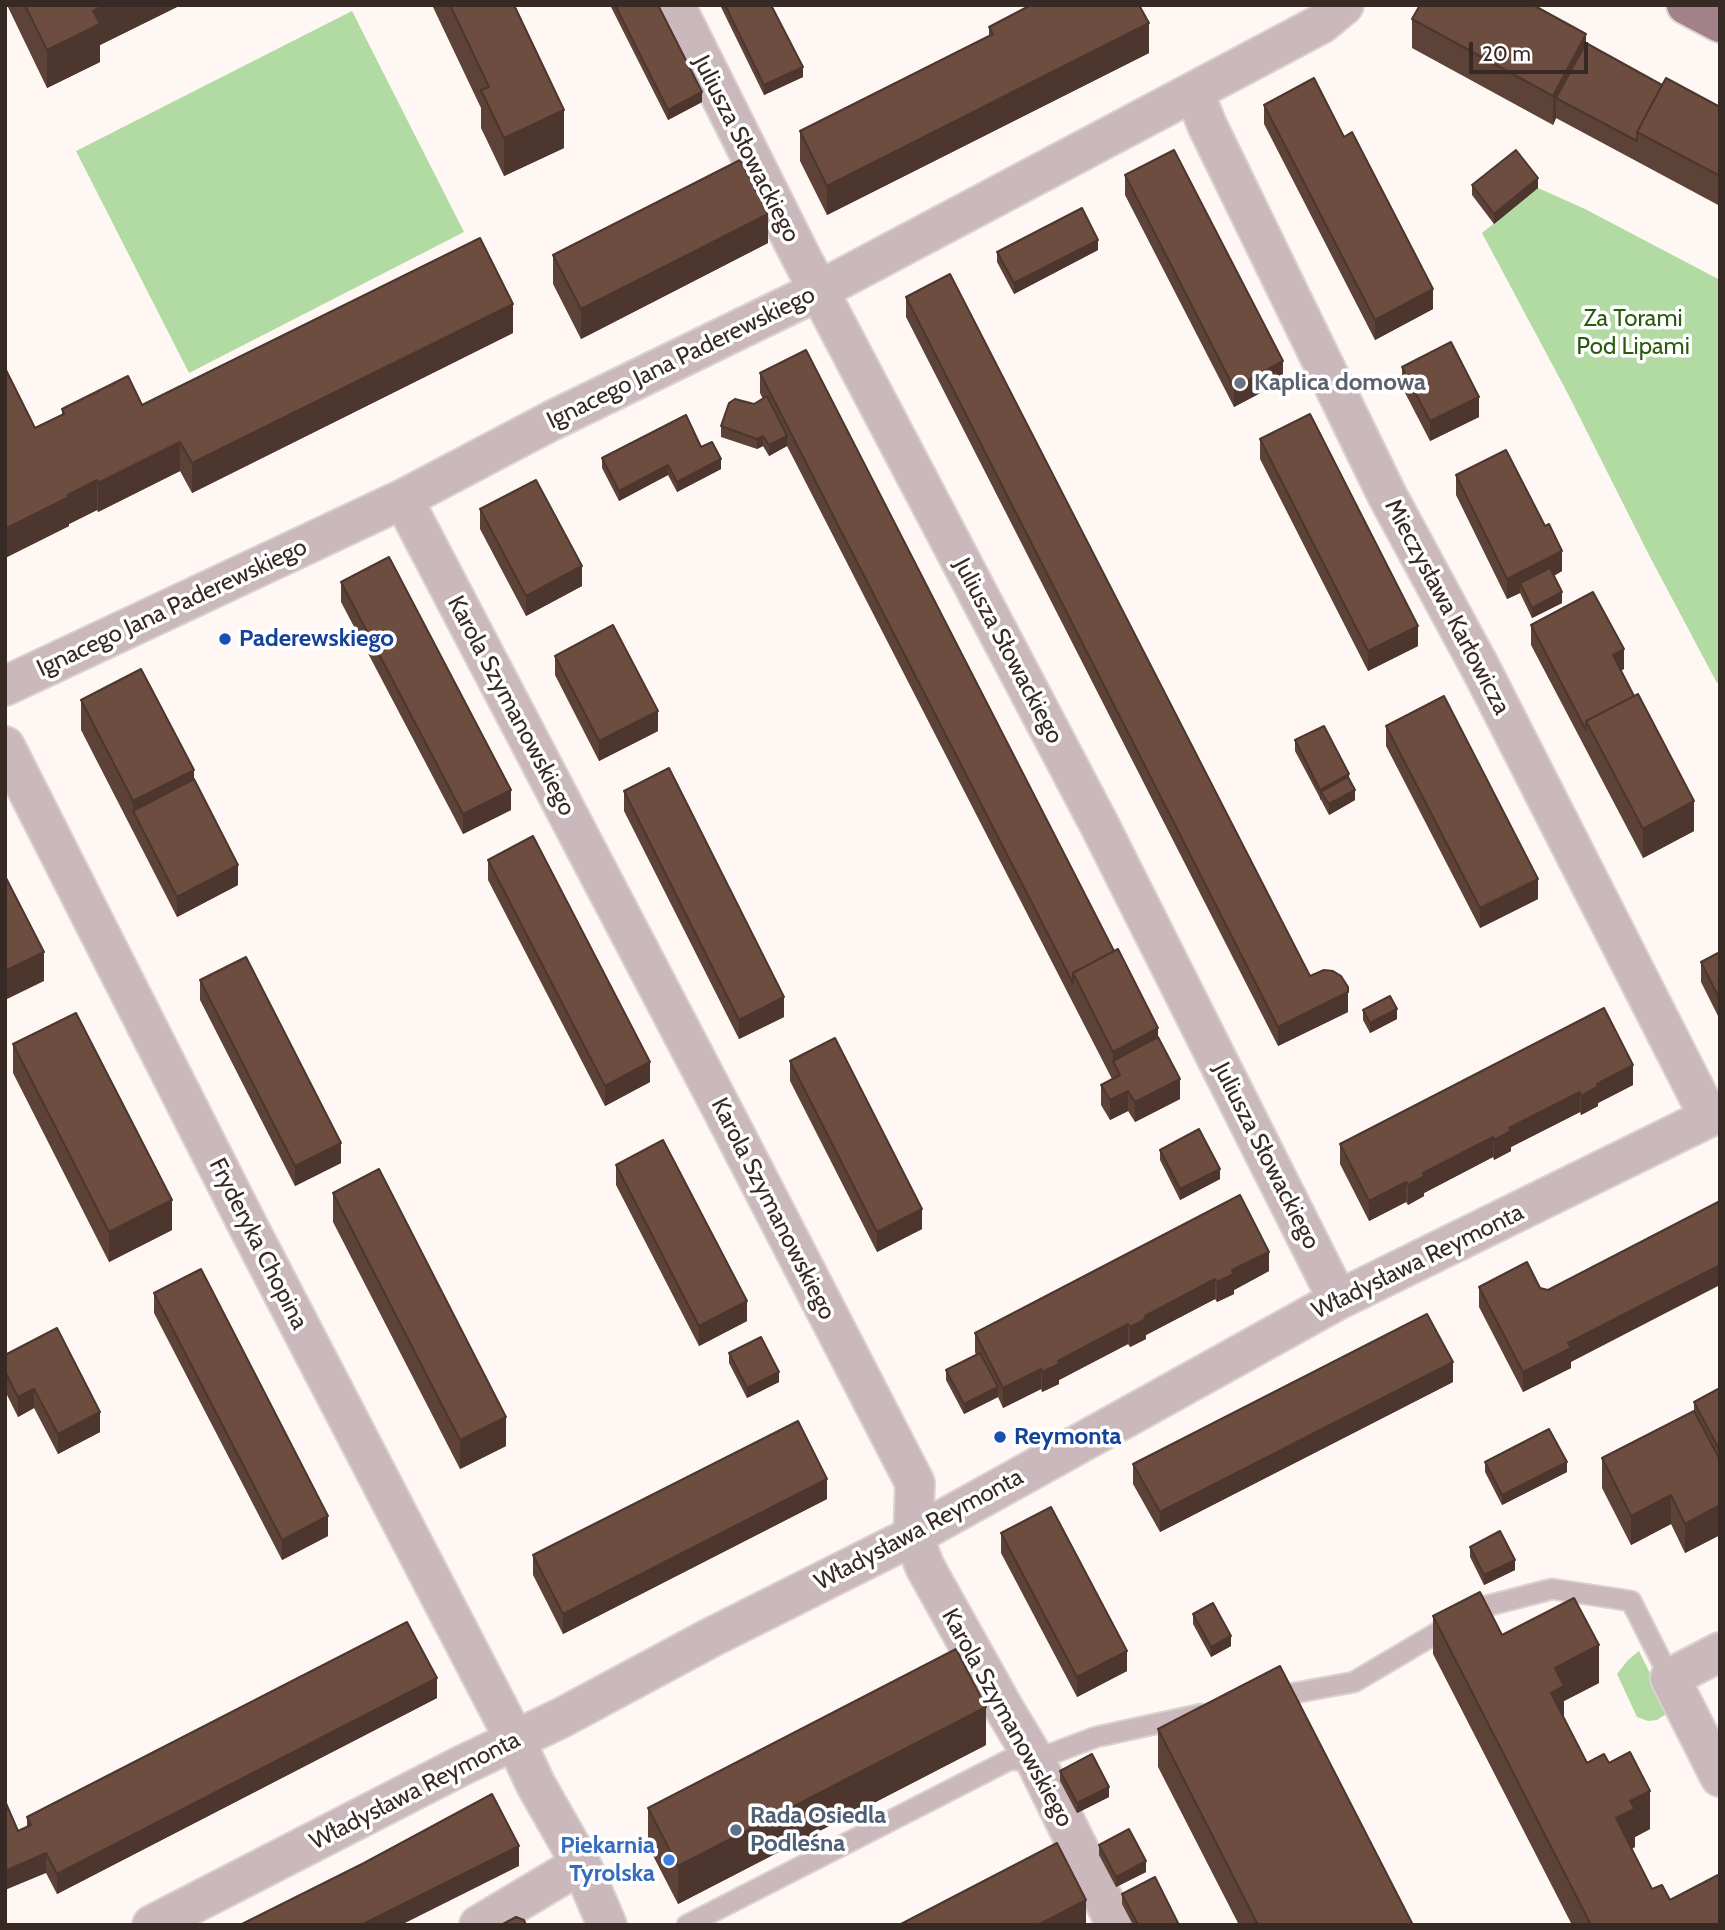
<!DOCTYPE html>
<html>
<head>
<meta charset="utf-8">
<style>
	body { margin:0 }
	#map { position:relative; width:1725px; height:1930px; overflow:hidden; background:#fff7f4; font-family:Cabin,sans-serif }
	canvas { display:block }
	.frame { position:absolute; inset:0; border:7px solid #372924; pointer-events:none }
	.scale { position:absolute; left:1469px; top:42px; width:119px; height:32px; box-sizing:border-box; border:4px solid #372924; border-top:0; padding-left:9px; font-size:21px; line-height:24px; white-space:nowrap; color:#372924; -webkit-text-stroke:5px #fff; paint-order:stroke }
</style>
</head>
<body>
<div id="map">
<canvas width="1725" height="1930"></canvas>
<div class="frame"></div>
<div class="scale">20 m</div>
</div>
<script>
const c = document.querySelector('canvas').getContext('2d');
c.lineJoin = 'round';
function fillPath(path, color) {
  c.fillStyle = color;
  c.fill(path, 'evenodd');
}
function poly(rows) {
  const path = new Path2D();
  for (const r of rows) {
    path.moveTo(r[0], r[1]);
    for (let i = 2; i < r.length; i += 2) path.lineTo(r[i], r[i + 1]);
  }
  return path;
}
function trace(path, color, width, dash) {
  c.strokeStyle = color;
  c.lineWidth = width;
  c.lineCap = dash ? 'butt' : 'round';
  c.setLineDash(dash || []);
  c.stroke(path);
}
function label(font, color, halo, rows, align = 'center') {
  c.font = font + ' Cabin,sans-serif';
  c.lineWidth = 7;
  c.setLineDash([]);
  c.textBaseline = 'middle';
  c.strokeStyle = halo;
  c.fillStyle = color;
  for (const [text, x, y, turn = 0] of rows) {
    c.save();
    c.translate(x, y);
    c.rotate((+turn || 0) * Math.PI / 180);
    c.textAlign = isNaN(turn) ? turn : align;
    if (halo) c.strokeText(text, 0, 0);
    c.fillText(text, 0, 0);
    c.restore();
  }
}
fillPath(poly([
	[352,11,464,232,189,373,76,151],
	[1538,188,1585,209,1720,280,1720,682,1717,683,1651,559,1567,392,1482,233],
	[1639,1651,1669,1712,1657,1720,1648,1721,1637,1717,1617,1674,1628,1660]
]), '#b2daa3');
const lane = poly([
	[1268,1698,1354,1682,1479,1608,1552,1589,1631,1601,1670,1678],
	[687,1925,1009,1760,1035,1760,1096,1737,1201,1714]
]);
const street = poly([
	[675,5,799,253,1100,826,1338,1300],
	[1194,92,1207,125,1387,495,1481,669,1709,1117],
	[403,499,723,1111,915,1483,913,1536,925,1567,1003,1707,1035,1760,1116,1925],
	[5,686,403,499,551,421,818,291,1321,24,1344,5],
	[5,746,248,1226,515,1740,536,1785,581,1864,607,1925],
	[1720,1652,1670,1678,1720,1777],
	[152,1925,461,1766,563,1717,710,1638,913,1536,1338,1300,1720,1112],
	[479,1925,581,1864]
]);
const primary = poly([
	[1686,5,1720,23]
]);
trace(lane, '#dbd2cf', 23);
trace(street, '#dbd2cf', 42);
trace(primary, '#dbd2cf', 42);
trace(lane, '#cab8bc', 19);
trace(street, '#cab8bc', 38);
trace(primary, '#a28289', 38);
fillPath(poly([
	[7,5,181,5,100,45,100,62,47,88],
	[432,5,514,5,564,148,504,176,481,128,481,108],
	[610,5,658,5,702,102,668,120],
	[720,5,771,5,803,77,764,95],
	[1412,19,1586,43,1662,85,1720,107,1720,206,1556,118,1553,125,1412,48],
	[989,27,1149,53,827,215,800,161,800,131,989,36],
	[1264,105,1433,309,1375,340,1264,124],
	[1125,175,1283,381,1234,407,1125,195],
	[1472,185,1538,188,1494,224,1472,195],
	[768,243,581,339,553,284,553,255],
	[1098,250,1014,294,997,262,997,252],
	[906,297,1310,976,1348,1012,1278,1046,906,317],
	[513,333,192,493,180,471,98,512,97,510,69,524,69,526,5,558,5,368,35,428,62,415,62,409,142,405],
	[1402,367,1479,417,1430,441,1402,387],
	[760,373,1158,1037,1180,1099,1135,1122,1128,1111,1110,1120,1101,1105,1101,1085,1112,1079,787,446,769,456,763,446,757,449,721,437,721,426,763,399,760,393],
	[1260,439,1418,646,1368,671,1260,459],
	[701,447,721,469,677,492,668,475,619,501,602,468,602,458],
	[1456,475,1562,571,1554,576,1562,603,1532,618,1520,593,1507,599,1456,495],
	[480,509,582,586,526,616,480,529],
	[341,582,511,810,463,834,341,602],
	[1531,625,1624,669,1621,670,1694,831,1643,858,1531,645],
	[555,656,658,731,599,761,555,675],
	[81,700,194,779,238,885,177,917,81,730],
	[1386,726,1538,899,1480,928,1386,746],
	[1295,740,1349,779,1355,800,1329,815,1295,751],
	[624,791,784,1017,739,1039,624,811],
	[488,860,650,1082,605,1106,488,880],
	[1720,952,1720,1020,1701,982,1701,962],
	[200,980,341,1163,295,1186,200,1000],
	[1604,1008,1633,1085,1598,1103,1598,1106,1581,1115,1580,1112,1511,1147,1511,1151,1494,1160,1493,1157,1424,1193,1424,1196,1408,1205,1406,1202,1369,1221,1340,1164,1340,1144],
	[1363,1010,1397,1019,1370,1033,1363,1020],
	[13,1044,172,1230,109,1262,13,1073],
	[790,1061,922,1229,877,1252,790,1081],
	[1160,1150,1220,1179,1180,1200,1160,1160],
	[616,1165,747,1321,699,1346,616,1185],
	[333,1193,506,1446,460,1469,333,1222],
	[1240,1195,1269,1271,1234,1290,1234,1294,1217,1302,1215,1299,1146,1335,1146,1339,1130,1347,1128,1344,1059,1380,1059,1384,1042,1392,1041,1389,1003,1408,998,1397,964,1414,946,1380,946,1370,976,1355,975,1352,975,1333],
	[1479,1287,1571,1362,1571,1368,1523,1392,1479,1307],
	[154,1293,328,1536,282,1560,154,1313],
	[729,1353,779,1382,747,1398,729,1363],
	[5,1355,100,1432,58,1454,34,1408,18,1417,5,1391],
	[1453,1382,1160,1532,1133,1484,1133,1464],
	[1720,1388,1720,1535,1685,1553,1671,1524,1631,1545,1602,1488,1602,1458,1694,1411,1694,1402],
	[1485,1462,1567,1472,1502,1505,1485,1472],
	[827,1499,563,1634,533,1575,533,1555],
	[1001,1533,1127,1671,1077,1697,1001,1553],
	[1470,1547,1515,1570,1484,1585,1470,1557],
	[1193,1614,1231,1646,1211,1657,1193,1624],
	[1433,1616,1502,1635,1599,1683,1564,1701,1564,1718,1587,1763,1609,1763,1650,1829,1635,1837,1635,1847,1631,1849,1652,1889,1670,1900,1720,1925,1572,1925,1433,1654],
	[437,1698,57,1894,46,1873,18,1831,27,1827,27,1817],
	[1158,1729,1413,1925,1239,1925,1158,1767],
	[986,1745,678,1904,648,1846,648,1808],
	[1060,1771,1109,1797,1077,1813,1060,1781],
	[1099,1845,1146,1872,1116,1887,1099,1855],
	[1122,1894,1179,1925,1133,1925,1122,1904]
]), '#5d4237');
fillPath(poly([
	[103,5,181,5,100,45,100,62,47,88,47,50,93,11],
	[1149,23,1149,53,827,215,827,186],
	[1586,34,1586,63,1556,98,1556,118,1553,125,1553,96],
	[803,67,803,77,764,95,764,85],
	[702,92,702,102,668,120,668,110],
	[564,110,564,148,504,176,504,138],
	[1538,178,1538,188,1494,224,1494,214],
	[768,214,768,243,581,339,581,309],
	[1098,240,1098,250,1014,294,1014,283],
	[1433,289,1433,309,1375,340,1375,320],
	[513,304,513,333,192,493,192,463],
	[1283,361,1283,381,1234,407,1234,388],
	[1479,397,1479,417,1430,441,1430,421],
	[763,436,763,446,757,449,757,439],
	[787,436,787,446,769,456,769,445],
	[180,442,180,471,98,512,98,483],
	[721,459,721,469,677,492,677,482],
	[668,465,668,475,619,501,619,491],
	[97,480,97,510,69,524,69,526,5,558,5,529],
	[1562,551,1562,571,1524,591,1520,583,1520,593,1507,599,1507,579],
	[582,566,582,586,526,616,526,596],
	[1562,592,1562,603,1532,618,1532,608],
	[1418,626,1418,646,1368,671,1368,651],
	[1624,649,1624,669,1613,675,1613,655],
	[658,711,658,731,599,761,599,741],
	[194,770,194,799,133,811,133,801],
	[1349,774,1349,785,1321,792,1321,799,1320,800,1320,790],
	[511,790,511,810,463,834,463,814],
	[1355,790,1355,800,1329,815,1329,804],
	[1694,801,1694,831,1643,858,1643,829],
	[238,865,238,885,177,917,177,897],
	[1538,879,1538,899,1480,928,1480,908],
	[44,952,44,981,5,1000,5,971],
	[1348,992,1348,1012,1278,1046,1278,1027],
	[784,997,784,1017,739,1039,739,1020],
	[1397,1009,1397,1019,1370,1033,1370,1023],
	[1158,1028,1158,1057,1120,1075,1113,1061,1113,1052],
	[650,1062,650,1082,605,1106,605,1086],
	[1633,1065,1633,1085,1598,1103,1598,1106,1581,1115,1581,1096,1597,1084],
	[1180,1079,1180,1099,1135,1122,1135,1102],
	[1128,1091,1128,1111,1110,1120,1110,1100],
	[1580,1092,1580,1112,1511,1147,1511,1151,1494,1160,1494,1140,1509,1128],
	[1493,1137,1493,1157,1424,1193,1424,1196,1408,1205,1408,1185,1423,1173],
	[341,1143,341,1163,295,1186,295,1166],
	[1220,1169,1220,1179,1180,1200,1180,1189],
	[1406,1182,1406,1202,1369,1221,1369,1201],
	[172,1200,172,1230,109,1262,109,1232],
	[922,1209,922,1229,877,1252,877,1232],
	[1269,1252,1269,1271,1234,1290,1234,1294,1217,1302,1217,1282,1232,1270],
	[1720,1265,1720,1285,1571,1362,1571,1368,1523,1392,1523,1372,1568,1343],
	[1215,1279,1215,1299,1146,1335,1146,1339,1130,1347,1130,1327,1145,1316],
	[747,1301,747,1321,699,1346,699,1326],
	[1128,1324,1128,1344,1059,1380,1059,1384,1042,1392,1042,1372,1058,1361],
	[1453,1362,1453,1382,1160,1532,1160,1512],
	[1041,1369,1041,1389,1003,1408,1003,1388],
	[779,1372,779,1382,747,1398,747,1388],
	[998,1387,998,1397,964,1414,964,1404],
	[34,1389,34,1408,18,1417,18,1397],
	[100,1412,100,1432,58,1454,58,1434],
	[506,1417,506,1446,460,1469,460,1440],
	[1567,1462,1567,1472,1502,1505,1502,1495],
	[827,1479,827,1499,563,1634,563,1614],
	[1671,1495,1671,1524,1631,1545,1631,1516],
	[1720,1505,1720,1535,1685,1553,1685,1524],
	[328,1516,328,1536,282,1560,282,1540],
	[1515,1560,1515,1570,1484,1585,1484,1575],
	[1231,1636,1231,1646,1211,1657,1211,1647],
	[1599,1645,1599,1683,1564,1701,1564,1724,1551,1693,1555,1668],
	[1127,1651,1127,1671,1077,1697,1077,1677],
	[437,1678,437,1698,57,1894,57,1874],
	[986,1707,986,1745,678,1904,678,1866],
	[1109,1787,1109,1797,1077,1813,1077,1803],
	[1650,1791,1650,1829,1635,1837,1635,1847,1616,1856,1616,1818,1630,1801],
	[519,1846,519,1866,401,1925,361,1925],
	[46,1853,46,1873,5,1890,5,1871],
	[1146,1861,1146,1872,1116,1887,1116,1877],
	[1086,1900,1086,1925,1038,1925]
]), '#4c362d');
const building = poly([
	[25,5,103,5,93,11,100,24,47,50,25,5],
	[450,5,514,5,564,110,504,138,481,90,489,87,450,5],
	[615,5,658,5,702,92,668,110,615,5],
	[725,5,771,5,803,67,764,85,725,5],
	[1031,5,1139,5,1149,23,827,186,800,131,993,34,989,27,1031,5],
	[1420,5,1533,5,1586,34,1553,96,1412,19,1420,5],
	[1586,43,1662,85,1637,132,1637,141,1556,98,1586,43],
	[1314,78,1344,137,1352,132,1433,289,1375,320,1264,105,1314,78],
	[1666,78,1720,107,1720,176,1637,132,1666,78],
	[1174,150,1283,361,1234,388,1125,175,1174,150],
	[1516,150,1538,178,1494,214,1472,185,1516,150],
	[740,160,768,214,581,309,553,255,740,160],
	[1082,208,1098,240,1014,283,997,252,1082,208],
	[480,238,513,304,192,463,180,442,98,483,97,480,68,495,69,497,5,529,5,368,35,428,64,414,62,409,128,376,142,405,480,238],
	[950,274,1310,976,1324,970,1333,971,1341,976,1348,987,1348,992,1278,1027,906,297,950,274],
	[1451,342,1479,397,1430,421,1402,367,1451,342],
	[806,350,1114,951,1073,973,1073,983,760,373,806,350],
	[767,396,787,436,769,445,763,436,757,439,721,426,729,403,735,399,754,404,767,396],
	[1310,414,1418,626,1368,651,1260,439,1310,414],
	[686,415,701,447,712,442,721,459,677,482,668,465,619,491,602,458,686,415],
	[1506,450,1545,526,1549,524,1562,551,1507,579,1456,475,1506,450],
	[536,480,582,566,526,596,480,509,536,480],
	[389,557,511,790,463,814,341,582,389,557],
	[1550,568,1562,592,1532,608,1520,583,1550,568],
	[1593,592,1624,649,1613,655,1634,696,1586,721,1586,730,1531,625,1593,592],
	[613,625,658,711,599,741,555,656,613,625],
	[141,669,194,770,133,801,81,700,141,669],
	[1638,694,1694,801,1643,829,1586,721,1638,694],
	[1444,696,1538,879,1480,908,1386,726,1444,696],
	[1324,726,1349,774,1320,790,1295,740,1324,726],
	[669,768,784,997,739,1020,624,791,669,768],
	[1348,777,1355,790,1329,804,1321,792,1348,777],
	[194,779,238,865,177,897,133,811,194,779],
	[533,836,650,1062,605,1086,488,860,533,836],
	[5,876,44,952,5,971,5,876],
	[1118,949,1158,1028,1113,1052,1073,973,1118,949],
	[1720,952,1720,1000,1701,962,1720,952],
	[246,957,341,1143,295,1166,200,980,246,957],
	[1390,996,1397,1009,1370,1023,1363,1010,1390,996],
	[1604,1008,1633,1065,1597,1084,1598,1086,1581,1096,1580,1092,1509,1128,1511,1131,1494,1140,1493,1137,1423,1173,1424,1176,1408,1185,1406,1182,1369,1201,1340,1144,1604,1008],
	[76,1013,172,1200,109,1232,13,1044,76,1013],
	[1158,1037,1180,1079,1135,1102,1128,1091,1110,1100,1101,1085,1120,1075,1113,1061,1158,1037],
	[835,1038,922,1209,877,1232,790,1061,835,1038],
	[1199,1129,1220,1169,1180,1189,1160,1150,1199,1129],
	[663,1140,747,1301,699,1326,616,1165,663,1140],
	[379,1169,506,1417,460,1440,333,1193,379,1169],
	[1240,1195,1269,1252,1232,1270,1234,1274,1217,1282,1215,1279,1145,1316,1146,1319,1130,1327,1128,1324,1058,1361,1059,1364,1042,1372,1041,1369,1003,1388,975,1333,1240,1195],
	[1720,1201,1720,1265,1568,1343,1571,1348,1523,1372,1479,1287,1527,1262,1540,1288,1548,1290,1720,1201],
	[201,1269,328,1516,282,1540,154,1293,201,1269],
	[1427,1314,1453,1362,1160,1512,1133,1464,1427,1314],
	[57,1328,100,1412,58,1434,34,1389,18,1397,5,1371,5,1355,57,1328],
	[761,1337,779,1372,747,1388,729,1353,761,1337],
	[980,1353,998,1387,964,1404,946,1370,980,1353],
	[1720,1388,1720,1451,1694,1402,1720,1388],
	[1694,1411,1720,1460,1720,1505,1685,1524,1671,1495,1631,1516,1602,1458,1694,1411],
	[798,1421,827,1479,563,1614,533,1555,798,1421],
	[1549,1429,1567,1462,1502,1495,1485,1462,1549,1429],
	[1051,1507,1127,1651,1077,1677,1001,1533,1051,1507],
	[1500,1531,1515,1560,1484,1575,1470,1547,1500,1531],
	[1480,1592,1502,1635,1574,1598,1599,1645,1555,1668,1564,1686,1551,1693,1587,1763,1604,1754,1609,1763,1630,1752,1650,1791,1630,1801,1635,1809,1616,1818,1652,1889,1662,1885,1670,1900,1718,1875,1720,1879,1720,1925,1591,1925,1433,1616,1480,1592],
	[1213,1603,1231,1636,1211,1647,1193,1614,1213,1603],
	[407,1622,437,1678,57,1874,46,1853,5,1871,5,1801,18,1831,31,1825,27,1817,407,1622],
	[956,1649,986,1707,678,1866,648,1808,956,1649],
	[1280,1666,1413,1925,1258,1925,1158,1729,1280,1666],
	[1092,1754,1109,1787,1077,1803,1060,1771,1092,1754],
	[492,1794,519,1846,361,1925,240,1925,364,1863,492,1794],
	[1129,1829,1146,1861,1116,1877,1099,1845,1129,1829],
	[1057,1843,1086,1900,1038,1925,899,1925,1057,1843],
	[1155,1877,1179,1925,1138,1925,1122,1894,1155,1877],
	[516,1917,524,1920,526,1925,501,1925,516,1917]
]);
fillPath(building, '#6c4d40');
trace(building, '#4c362d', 2);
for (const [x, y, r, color] of [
	[1240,383,7,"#6b7280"],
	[225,639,7,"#1a4fb4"],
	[1000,1437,7,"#1a4fb4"],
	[736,1830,7,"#5c6f8a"],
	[669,1860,7,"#3f7fe0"]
]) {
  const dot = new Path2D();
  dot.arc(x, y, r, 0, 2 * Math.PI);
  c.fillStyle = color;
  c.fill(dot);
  trace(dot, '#fff', 2.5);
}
label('24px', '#372924', '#fff', [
	["Juliusza Słowackiego",746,149,63],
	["Ignacego Jana Paderewskiego",681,358,-26],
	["Mieczysława Karłowicza",1447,607,62],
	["Ignacego Jana Paderewskiego",172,608,-25],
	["Juliusza Słowackiego",1008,651,62],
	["Karola Szymanowskiego",511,706,62],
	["Juliusza Słowackiego",1266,1156,63],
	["Karola Szymanowskiego",773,1209,63],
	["Fryderyka Chopina",258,1244,63],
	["Władysława Reymonta",1418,1262,-26],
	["Władysława Reymonta",919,1530,-28],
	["Karola Szymanowskiego",1007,1718,61],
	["Władysława Reymonta",415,1791,-27]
]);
label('24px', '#2a5a0e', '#fff', [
	["Za Torami",1633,319],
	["Pod Lipami",1633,347]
]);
label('bold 24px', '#5b616d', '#fff', [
	["Kaplica domowa",1254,383]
], 'left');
label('bold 24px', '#164399', '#fff', [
	["Paderewskiego",239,639],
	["Reymonta",1014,1437]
], 'left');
label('bold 24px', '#4e5e75', '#fff', [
	["Rada Osiedla",750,1816],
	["Podleśna",750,1844]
], 'left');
label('bold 24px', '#366cbe', '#fff', [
	["Piekarnia",655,1846],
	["Tyrolska",655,1874]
], 'right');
</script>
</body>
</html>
